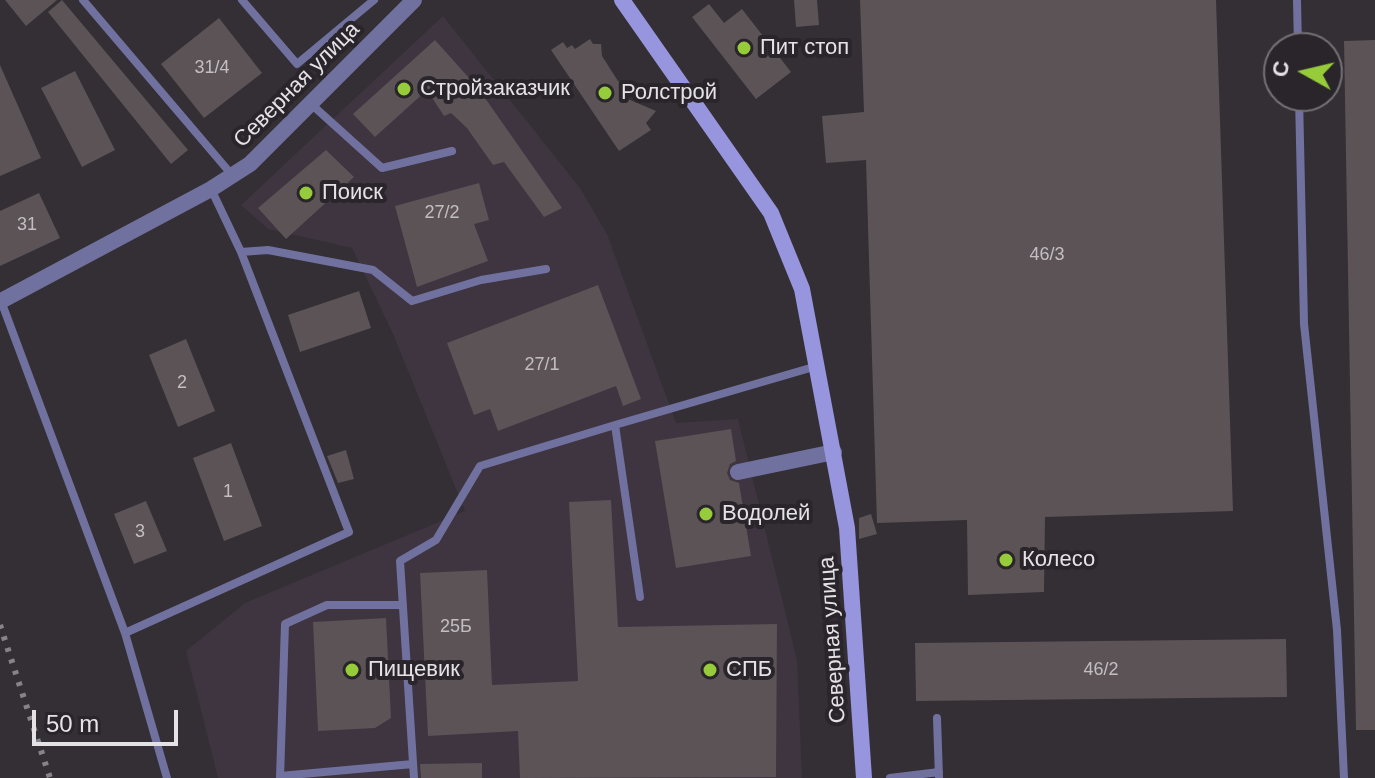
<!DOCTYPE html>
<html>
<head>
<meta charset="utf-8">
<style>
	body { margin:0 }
	#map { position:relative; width:1375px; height:778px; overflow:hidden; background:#332f35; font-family:Arial,sans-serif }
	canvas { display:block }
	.north { position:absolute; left:1263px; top:32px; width:80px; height:80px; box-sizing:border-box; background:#29252b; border:2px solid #747176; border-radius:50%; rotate:278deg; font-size:22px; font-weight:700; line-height:32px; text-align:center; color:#e5e2e6 }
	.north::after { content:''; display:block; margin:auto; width:28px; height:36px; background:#96cc39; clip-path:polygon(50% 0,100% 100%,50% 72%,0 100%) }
	.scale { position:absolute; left:32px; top:710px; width:146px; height:36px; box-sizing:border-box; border:4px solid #e5e2e6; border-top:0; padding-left:10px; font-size:24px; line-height:28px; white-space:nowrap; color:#e5e2e6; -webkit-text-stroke:6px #29252b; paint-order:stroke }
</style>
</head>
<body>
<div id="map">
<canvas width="1375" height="778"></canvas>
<div class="north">С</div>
<div class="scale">50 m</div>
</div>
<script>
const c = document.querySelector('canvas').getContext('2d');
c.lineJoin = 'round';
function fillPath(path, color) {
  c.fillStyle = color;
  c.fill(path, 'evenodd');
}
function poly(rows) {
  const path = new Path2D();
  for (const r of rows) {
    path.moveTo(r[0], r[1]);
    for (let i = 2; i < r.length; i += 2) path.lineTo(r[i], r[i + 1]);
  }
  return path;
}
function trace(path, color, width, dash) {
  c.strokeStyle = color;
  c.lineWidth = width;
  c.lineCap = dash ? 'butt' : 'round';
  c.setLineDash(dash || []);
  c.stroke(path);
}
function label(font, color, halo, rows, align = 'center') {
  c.font = font + ' Arial,sans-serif';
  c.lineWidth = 8;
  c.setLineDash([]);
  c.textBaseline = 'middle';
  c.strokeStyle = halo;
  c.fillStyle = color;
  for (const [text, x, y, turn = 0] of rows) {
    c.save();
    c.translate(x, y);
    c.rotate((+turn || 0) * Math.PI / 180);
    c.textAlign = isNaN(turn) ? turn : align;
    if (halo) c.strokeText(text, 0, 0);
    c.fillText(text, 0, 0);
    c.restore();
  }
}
fillPath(poly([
	[443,16,580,188,607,234,676,423,738,419,797,660,802,778,218,778,186,651,245,603,465,511,393,334,352,248,268,229,241,205]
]), '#3e3541');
fillPath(poly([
	[5,0,57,0,26,26],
	[62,0,188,150,171,164,48,12],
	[794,0,817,0,819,25,796,27],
	[860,0,1216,0,1233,511,1045,517,1044,592,968,595,967,520,877,523,866,160,826,163,822,116,864,112],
	[709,4,724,23,742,9,791,72,756,99,692,17],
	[219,18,262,73,204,118,161,64],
	[590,39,593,44,601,44,602,56,618,81,633,87,628,99,656,111,646,123,651,130,619,151,551,50,563,42,567,48,572,45,575,49],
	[435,40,478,88,562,208,544,217,504,162,493,165,467,128,451,113,444,116,427,90,375,137,353,114],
	[1375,40,1375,730,1356,730,1344,41],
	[0,65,41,158,0,176],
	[75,71,115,150,82,167,41,88],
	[326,150,354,177,286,239,258,208],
	[479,183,489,220,474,224,488,261,417,287,395,206],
	[39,193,60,238,0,266,0,211],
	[598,285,641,399,623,406,616,386,498,431,490,409,474,415,447,343],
	[359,291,371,328,300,352,288,315],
	[186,339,215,411,178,427,149,355],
	[731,429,736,461,730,464,727,473,730,480,739,483,751,556,676,568,655,441],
	[231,443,262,526,224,541,193,458],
	[346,450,354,479,338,483,327,456],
	[611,500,618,627,777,624,776,777,520,778,518,731,428,736,420,573,487,570,492,685,578,681,569,502],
	[146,501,167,551,134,564,114,514],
	[871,514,877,534,859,539,859,518],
	[386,618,391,718,375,728,318,731,313,622],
	[1286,639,1287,697,916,701,915,643],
	[482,763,482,778,421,778,420,764]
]), '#5b5356');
trace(poly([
	[83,0,232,175],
	[242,0,297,64,374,0],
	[1297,0,1298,48],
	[1299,96,1304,324,1337,630,1344,778],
	[311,104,382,168,452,151],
	[211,189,241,252,268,250,373,270,412,301,481,280,546,269],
	[1,301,125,633,349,532,241,252],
	[640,597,615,425,817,366],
	[125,633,167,778],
	[937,718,939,778],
	[280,776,413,764],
	[280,778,285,624,327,605,403,605],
	[414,778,400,561,436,540,480,466,615,425],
	[890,778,939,772]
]), '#71719f', 8);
trace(poly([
	[1,301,211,189,250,164,414,0],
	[738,472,834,452]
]), '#71719f', 16);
trace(poly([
	[622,0,771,213,802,289,847,528,864,778]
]), '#9695dd', 16);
trace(poly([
	[0,625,50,778]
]), '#878388', 6, [4, 8]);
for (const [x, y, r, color] of [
	[744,48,8,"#96cc39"],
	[404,89,8,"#96cc39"],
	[605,93,8,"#96cc39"],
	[306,193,8,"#96cc39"],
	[706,514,8,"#96cc39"],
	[1006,560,8,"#96cc39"],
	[352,670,8,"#96cc39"],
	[710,670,8,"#96cc39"]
]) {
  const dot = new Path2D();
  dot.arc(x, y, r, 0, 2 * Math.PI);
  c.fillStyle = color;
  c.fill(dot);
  trace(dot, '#29252b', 3);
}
label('18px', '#c2bec2', null, [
	["31/4",212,68],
	["27/2",442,213],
	["31",27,225],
	["46/3",1047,255],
	["27/1",542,365],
	["2",182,383],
	["1",228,492],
	["3",140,532],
	["25Б",456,627],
	["46/2",1101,670]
]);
label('22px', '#e5e2e6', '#29252b', [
	["Пит стоп",760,48],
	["Стройзаказчик",420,89],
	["Ролстрой",621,93],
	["Поиск",322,193],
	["Водолей",722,514],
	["Колесо",1022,560],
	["Пищевик",368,670],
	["СПБ",726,670]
], 'left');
label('22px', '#e5e2e6', '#29252b', [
	["Северная улица",297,85,-45],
	["Северная улица",833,640,-94]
]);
</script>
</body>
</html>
